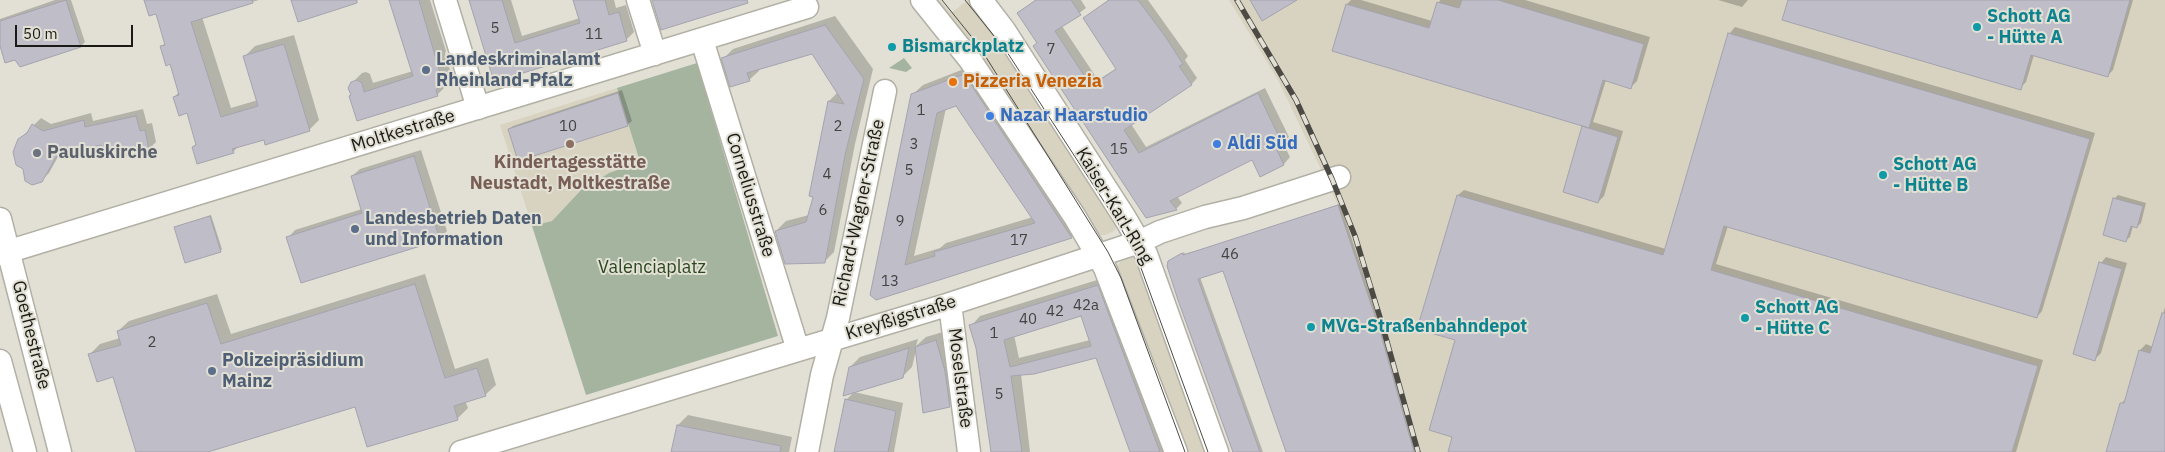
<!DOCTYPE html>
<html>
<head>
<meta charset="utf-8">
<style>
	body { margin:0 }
	#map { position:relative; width:2165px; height:452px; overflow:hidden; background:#e2e0d4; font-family:"IBM Plex Sans",sans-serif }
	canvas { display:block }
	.scale { position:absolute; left:15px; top:25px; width:118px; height:22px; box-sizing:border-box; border:2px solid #1b1a16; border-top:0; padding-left:6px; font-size:15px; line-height:18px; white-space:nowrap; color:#1b1a16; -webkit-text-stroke:4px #e2e0d4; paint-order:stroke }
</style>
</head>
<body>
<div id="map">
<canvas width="2165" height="452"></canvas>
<div class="scale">50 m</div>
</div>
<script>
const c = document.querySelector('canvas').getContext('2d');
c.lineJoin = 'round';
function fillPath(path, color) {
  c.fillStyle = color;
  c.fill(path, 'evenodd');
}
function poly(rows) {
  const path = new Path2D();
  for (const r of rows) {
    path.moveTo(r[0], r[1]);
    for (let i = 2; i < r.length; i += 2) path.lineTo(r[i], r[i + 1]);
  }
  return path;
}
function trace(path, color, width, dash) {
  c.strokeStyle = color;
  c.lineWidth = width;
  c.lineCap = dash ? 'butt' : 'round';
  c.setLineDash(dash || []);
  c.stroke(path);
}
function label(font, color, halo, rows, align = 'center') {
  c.font = font + ' "IBM Plex Sans",sans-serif';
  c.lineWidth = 4;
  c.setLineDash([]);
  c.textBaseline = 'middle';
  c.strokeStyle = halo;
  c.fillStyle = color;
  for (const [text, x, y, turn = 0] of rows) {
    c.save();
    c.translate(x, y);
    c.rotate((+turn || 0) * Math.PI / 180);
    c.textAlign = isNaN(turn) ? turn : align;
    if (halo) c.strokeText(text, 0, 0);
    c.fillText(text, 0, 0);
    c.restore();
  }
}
fillPath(poly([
	[936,0,940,0,951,13,968,0,977,0,1117,225,1114,231,1105,235,1096,235],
	[1229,0,2165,0,2165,452,1286,452,1227,283,1263,271,1324,210,1338,205,1278,80],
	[617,88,640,163,609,173,581,190,552,221,532,226,500,125],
	[1130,257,1137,257,1213,452,1181,452,1116,269,1121,261]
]), '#d7d3c0');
fillPath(poly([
	[904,58,912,68,906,72,889,68],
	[697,63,778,336,586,395,532,226,552,221,581,190,609,173,640,162,617,88]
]), '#a5b49f');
fillPath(poly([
	[55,0,71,0,85,42,81,46,0,42,0,19],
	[145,0,259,0,202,17,231,108,258,100,245,56,255,46,294,35,319,120,309,130,265,138,239,146,233,152,193,147,197,143,187,112,174,97,179,92,170,63,161,47,165,43,157,13],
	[390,0,430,0,446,51,445,53,450,70,445,81,446,86,437,95,352,95,352,83,362,73,366,72,370,74,373,83,413,71],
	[470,0,511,0,522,36,580,18,574,0,614,0,616,8,626,5,634,32,626,40,495,80],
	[1035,0,1081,0,1086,8,1062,26,1098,80,1117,68,1084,19,1108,0,1148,0,1188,56,1185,60,1197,78,1191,85,1131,124,1146,147,1265,88,1289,137,1283,143,1290,157,1284,164,1261,175,1253,159,1177,196,1182,203,1176,209,1038,43,1018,13],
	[1351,0,1361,0,1432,21,1440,0,1525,0,1650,37,1637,81,1631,87,1606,80,1593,122,1623,131,1604,196,1598,202,1564,192,1585,125,1333,50,1347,4],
	[1718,0,1748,0,1742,7],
	[1790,0,2133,0,2113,70,2107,76,2034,55,2026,82,2020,88],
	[835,16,873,69,855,144,834,252,824,262,776,231,786,221,809,215,814,196,829,101,838,92,812,52,758,68,759,71,749,80,723,59,733,49],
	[1735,27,2095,133,2042,311,2037,317,1728,226,1716,264,2043,360,2016,452,1449,452,1454,436,1456,340,1419,328,1458,195,1464,190,1666,249,1730,33],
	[974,65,1081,227,1071,237,876,299,912,95,923,85],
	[956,104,1033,217,946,243,940,248,914,256,946,108],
	[622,90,632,121,628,124,519,160,509,129,513,126],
	[143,109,147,124,152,123,156,142,149,149,102,143,59,155,49,173,41,181,19,140,41,118,51,124,91,113,93,121],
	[421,150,447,231,439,239,288,238,295,230,362,209,352,176,360,169],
	[2118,195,2146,203,2141,223,2137,227,2133,226,2130,237,2126,240,2114,199],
	[1340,204,1382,328,1416,452,1288,452,1224,269,1200,277,1263,452,1234,452,1172,259,1184,252,1185,254,1203,249],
	[211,215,222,249,220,251,175,227],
	[2106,257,2127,263,2101,353,2095,359,2101,263],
	[425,274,455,369,488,358,496,385,485,395,465,401,468,408,457,419,356,405,204,452,138,452,114,376,90,354,100,344,120,338,118,331,129,321,217,294,231,334],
	[1107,277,1172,452,1131,452,1096,357,1021,374,1030,452,992,452,977,347,971,326,980,316],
	[1081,315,1090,340,1019,358,1014,335],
	[2165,307,2165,452,2107,452,2122,403,2126,398,2140,350,2146,344,2153,347],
	[946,331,959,395,949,405,916,350,912,367,902,377,850,367,860,357,918,339,916,346,926,337],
	[854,392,903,403,894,452,835,452,846,400],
	[688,415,792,437,789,452,681,452,678,425]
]), '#0003');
const building = poly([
	[66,0,81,47,20,67,15,60,5,63,0,46,0,21,66,0],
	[144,0,252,0,253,3,191,22,221,117,258,106,243,56,284,44,310,131,265,145,264,140,232,149,234,153,197,164,192,147,196,145,187,113,179,116,173,97,179,95,170,64,166,66,160,46,165,45,156,14,149,16,144,0],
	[291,0,357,0,357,3,298,22,291,0],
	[389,0,419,0,442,80,436,91,438,96,357,121,349,96,351,95,348,88,351,82,357,80,362,83,364,92,413,76,389,0],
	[469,0,502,0,515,43,580,23,573,0,605,0,609,15,619,12,627,41,494,82,469,0],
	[652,0,747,0,748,3,661,30,652,0],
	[1036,0,1071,0,1081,15,1055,31,1091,86,1116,69,1083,18,1109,0,1138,0,1165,36,1183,64,1179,66,1192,85,1124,130,1139,153,1258,93,1283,145,1276,148,1284,165,1260,177,1252,160,1170,201,1177,210,1146,218,1033,46,1037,43,1017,13,1036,0],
	[1250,0,1297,0,1262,21,1250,0],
	[1462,0,1498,0,1644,44,1631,89,1603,80,1589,128,1332,51,1346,4,1429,28,1437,2,1459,8,1462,0],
	[1788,0,2130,0,2108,77,2031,55,2021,90,1782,20,1788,0],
	[825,25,864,79,845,155,825,263,785,264,775,231,806,222,813,197,809,196,828,101,844,104,812,54,747,73,750,81,730,87,721,58,825,25],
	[1728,33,2090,139,2037,318,1724,226,1711,270,2038,366,2012,452,1448,452,1452,437,1429,430,1455,340,1417,329,1457,195,1663,255,1728,33],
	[964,74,1072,238,876,300,870,295,911,94,964,74],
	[956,106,1035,223,934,252,935,256,905,265,937,113,956,106],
	[618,93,628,126,518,161,508,129,618,93],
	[136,116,140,131,145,130,149,150,126,156,125,148,111,152,110,146,102,148,101,145,61,155,56,157,42,182,32,185,25,181,23,169,16,165,13,152,18,139,27,133,32,124,43,131,84,120,85,127,136,116],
	[1582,126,1618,137,1598,203,1563,192,1582,126],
	[414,156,440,240,301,283,286,237,362,213,351,176,414,156],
	[2113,198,2143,206,2137,228,2131,226,2126,242,2103,235,2113,198],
	[1338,205,1380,331,1414,452,1286,452,1223,271,1198,279,1260,452,1233,452,1178,300,1167,266,1168,261,1182,253,1183,255,1199,250,1338,205],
	[210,216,221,252,185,263,174,227,210,216],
	[2099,262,2122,269,2095,361,2073,354,2099,262],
	[415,284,445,378,477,368,486,396,454,406,458,420,367,447,355,407,208,452,136,452,113,377,97,382,88,354,121,345,117,331,207,303,221,344,415,284],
	[1098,285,1160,452,1130,452,1096,358,1034,374,1011,376,1022,452,991,452,976,348,969,325,1098,285],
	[1081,316,1091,346,1010,367,1004,340,1081,316],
	[2162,313,2165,313,2165,452,2106,452,2120,403,2124,403,2139,350,2150,353,2162,313],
	[936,340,945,371,950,407,923,413,915,347,936,340],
	[909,348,903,378,843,396,849,367,909,348],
	[845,399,896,411,888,452,834,452,845,399],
	[677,425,781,446,780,452,671,452,677,425]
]);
fillPath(building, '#bebdc8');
trace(building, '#a4a3ae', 1);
const minor = poly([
	[445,0,478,108],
	[638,0,655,54],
	[922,0,970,60,1075,217,1105,268,1176,452],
	[981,0,1004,30,1125,218,1146,254,1217,452],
	[702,40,798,350],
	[0,219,60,452],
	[0,254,807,7],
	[950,304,969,452],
	[0,361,25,452],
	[461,452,950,304,1139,242,1160,232,1205,217,1243,208,1339,177],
	[807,452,822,375,838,318,885,91]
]);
trace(minor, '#b2b0a5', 25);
trace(minor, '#fff', 22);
trace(poly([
	[942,0,979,46,1108,252,1121,278,1185,452],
	[965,0,1007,52,1118,223,1137,257,1208,452]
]), '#4b4a44', 1);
const rail = poly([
	[1237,0,1296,100,1332,179,1355,236,1382,324,1418,452]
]);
trace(rail, '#4b4a44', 5.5);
trace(rail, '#e2e0d4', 4, [11]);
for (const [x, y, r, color] of [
	[1977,27,5,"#0f9aa8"],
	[892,47,5,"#0f9aa8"],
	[426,70,5,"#5c6f8a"],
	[953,82,5,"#e8710a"],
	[990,116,5,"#3f7fe0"],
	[570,144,5,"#8d6e63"],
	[1217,144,5,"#3f7fe0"],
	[37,153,5,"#6b7280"],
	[1883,175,5,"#0f9aa8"],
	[355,229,5,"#5c6f8a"],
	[1745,318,5,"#0f9aa8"],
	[1311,327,5,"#0f9aa8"],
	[212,371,5,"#5c6f8a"]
]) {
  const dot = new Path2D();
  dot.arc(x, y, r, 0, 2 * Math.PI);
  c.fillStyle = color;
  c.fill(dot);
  trace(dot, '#e2e0d4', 2);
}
label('15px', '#444342', null, [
	["5",495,29],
	["11",594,35],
	["7",1051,50],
	["1",921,111],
	["10",568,127],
	["2",838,127],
	["3",914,145],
	["15",1119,150],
	["5",909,171],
	["4",827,175],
	["6",823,211],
	["9",900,222],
	["17",1019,241],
	["46",1230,255],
	["13",890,282],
	["42a",1086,306],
	["42",1055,312],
	["40",1028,320],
	["1",994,334],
	["2",152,343],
	["5",999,395]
]);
label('bold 18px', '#0d838f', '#e2e0d4', [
	["Schott AG",1987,17],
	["- Hütte A",1987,38],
	["Bismarckplatz",902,47],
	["Schott AG",1893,165],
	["- Hütte B",1893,186],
	["Schott AG",1755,308],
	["- Hütte C",1755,329],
	["MVG-Straßenbahndepot",1321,327]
], 'left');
label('bold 18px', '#4e5e75', '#e2e0d4', [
	["Landeskriminalamt",436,60],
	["Rheinland-Pfalz",436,81],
	["Landesbetrieb Daten",365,219],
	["und Information",365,240],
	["Polizeipräsidium",222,361],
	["Mainz",222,382]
], 'left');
label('bold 18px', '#c56008', '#e2e0d4', [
	["Pizzeria Venezia",963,82]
], 'left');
label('bold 18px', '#366cbe', '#e2e0d4', [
	["Nazar Haarstudio",1000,116],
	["Aldi Süd",1227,144]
], 'left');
label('18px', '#1b1a16', '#e2e0d4', [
	["Moltkestraße",403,131,-17],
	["Corneliusstraße",750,195,73],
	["Kaiser-Karl-Ring",1114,206,59],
	["Richard-Wagner-Straße",859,213,-78],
	["Kreyßigstraße",901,318,-17],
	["Goethestraße",31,335,76],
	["Moselstraße",960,378,83]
]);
label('bold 18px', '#5b616d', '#e2e0d4', [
	["Pauluskirche",47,153]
], 'left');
label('bold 18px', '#785e54', '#e2e0d4', [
	["Kindertagesstätte",570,163],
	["Neustadt, Moltkestraße",570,184]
]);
label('18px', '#2a471f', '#e2e0d4', [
	["Valenciaplatz",652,268]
]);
</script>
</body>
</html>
